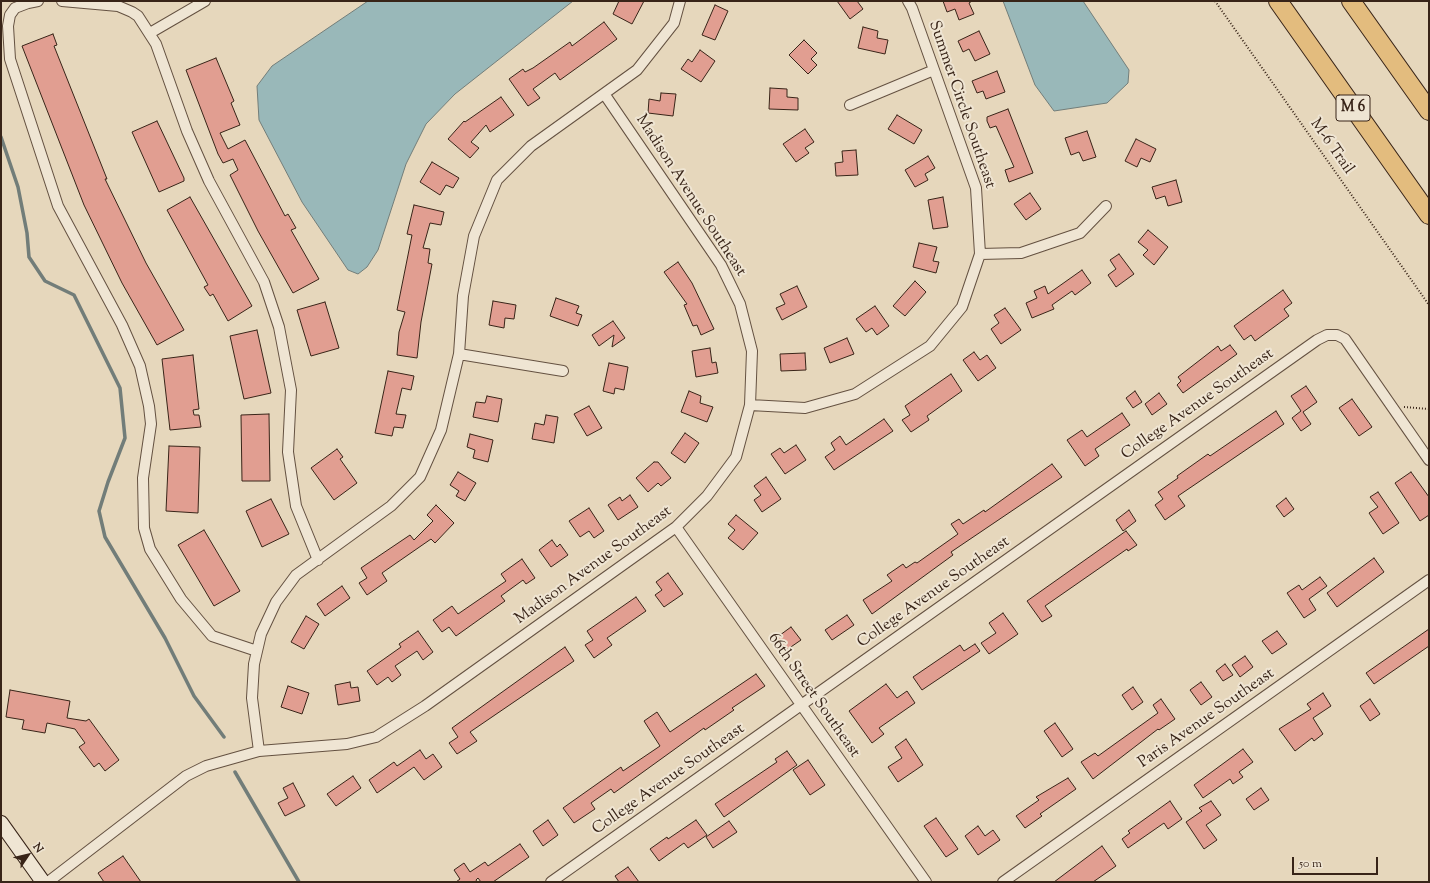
<!DOCTYPE html>
<html>
<head>
<meta charset="utf-8">
<style>
	body { margin:0 }
	#map { position:relative; width:1430px; height:883px; overflow:hidden; background:#e6d7bc; font-family:"Sorts Mill Goudy",serif }
	canvas { display:block }
	.frame { position:absolute; inset:0; border:2px solid #382418; pointer-events:none }
	.north { position:absolute; left:8px; top:835px; width:40px; height:40px; -webkit-text-stroke:3px #efe5d3; paint-order:stroke; rotate:55deg; font-size:11px; font-weight:700; line-height:16px; text-align:center; color:#382418 }
	.north::after { content:''; display:block; margin:auto; width:14px; height:18px; background:#382418; clip-path:polygon(50% 0,100% 100%,50% 72%,0 100%) }
	.scale { position:absolute; left:1292px; top:857px; width:86px; height:18px; box-sizing:border-box; border:2px solid #382418; border-top:0; padding-left:5px; font-size:12px; line-height:14px; white-space:nowrap; color:#382418; -webkit-text-stroke:3px #efe5d3; paint-order:stroke }
</style>
</head>
<body>
<div id="map">
<canvas width="1430" height="883"></canvas>
<div class="frame"></div>
<div class="north">N</div>
<div class="scale">50 m</div>
</div>
<script>
const c = document.querySelector('canvas').getContext('2d');
c.lineJoin = 'round';
function fillPath(path, color) {
  c.fillStyle = color;
  c.fill(path, 'evenodd');
}
function poly(rows) {
  const path = new Path2D();
  for (const r of rows) {
    path.moveTo(r[0], r[1]);
    for (let i = 2; i < r.length; i += 2) path.lineTo(r[i], r[i + 1]);
  }
  return path;
}
function trace(path, color, width, dash) {
  c.strokeStyle = color;
  c.lineWidth = width;
  c.lineCap = dash ? 'butt' : 'round';
  c.setLineDash(dash || []);
  c.stroke(path);
}
function label(font, color, halo, rows, align = 'center') {
  c.font = font + ' "Sorts Mill Goudy",serif';
  c.lineWidth = 4;
  c.setLineDash([]);
  c.textBaseline = 'middle';
  c.strokeStyle = halo;
  c.fillStyle = color;
  for (const [text, x, y, turn = 0] of rows) {
    c.save();
    c.translate(x, y);
    c.rotate((+turn || 0) * Math.PI / 180);
    c.textAlign = isNaN(turn) ? turn : align;
    if (halo) c.strokeText(text, 0, 0);
    c.fillText(text, 0, 0);
    c.restore();
  }
}
const water = poly([
	[368,1,573,1,455,94,426,124,406,164,378,250,367,267,358,274,348,270,302,202,259,120,257,86,272,66,368,1],
	[1003,1,1083,1,1129,70,1128,83,1107,103,1054,111,1035,85,1003,1]
]);
fillPath(water, '#99b8b9');
trace(water, '#727d79', 1);
trace(poly([
	[1,137,18,187,27,233,29,257,45,281,74,295,120,388,125,438,108,482,99,511,105,537,165,638,194,696,224,737],
	[235,772,299,882]
]), '#727d79', 3.5);
const building = poly([
	[619,1,644,1,632,24,613,14,619,1],
	[837,1,857,1,863,9,850,19,837,1],
	[943,1,972,1,969,3,974,14,959,20,955,9,947,12,943,1],
	[715,5,728,11,715,40,702,35,715,5],
	[604,22,617,39,560,80,555,73,533,89,540,98,528,106,509,79,523,69,525,72,533,68,570,42,572,46,604,22],
	[863,27,878,31,877,38,888,40,885,54,858,48,863,27],
	[979,31,990,54,975,61,969,49,963,52,958,41,979,31],
	[53,34,57,45,54,46,107,179,105,179,146,263,184,330,157,345,122,283,84,205,22,46,53,34],
	[804,40,817,53,811,59,817,65,808,74,789,55,804,40],
	[700,50,715,61,701,82,681,69,688,59,692,62,700,50],
	[216,58,234,101,231,103,240,125,220,133,228,149,245,140,285,216,288,214,296,228,291,230,319,279,293,293,258,231,230,175,238,170,233,159,223,163,218,154,186,70,216,58],
	[997,71,1005,92,986,99,983,91,977,93,972,81,997,71],
	[770,88,787,89,787,97,798,98,798,110,769,109,770,88],
	[661,93,676,94,673,116,648,113,649,99,660,101,661,93],
	[501,97,514,115,490,132,486,125,471,142,479,148,470,158,448,139,464,121,465,122,501,97],
	[1008,109,1033,173,1009,182,1005,170,1014,167,996,126,990,128,987,121,987,117,1008,109],
	[897,115,922,130,914,144,888,129,897,115],
	[157,121,184,178,184,181,159,192,132,132,157,121],
	[805,129,814,142,805,148,809,153,796,162,783,144,805,129],
	[1087,131,1096,157,1083,161,1079,152,1071,155,1065,138,1087,131],
	[1136,139,1156,149,1150,162,1141,158,1137,167,1125,161,1136,139],
	[856,150,858,175,836,176,835,163,843,162,842,151,856,150],
	[928,156,935,168,925,174,928,180,915,187,905,170,928,156],
	[432,162,459,178,453,188,446,185,440,195,420,182,432,162],
	[1176,180,1182,202,1168,206,1165,196,1156,199,1152,187,1176,180],
	[1030,193,1041,209,1026,220,1014,204,1030,193],
	[190,197,252,306,228,321,213,294,210,296,204,287,208,285,167,210,190,197],
	[943,197,948,227,933,229,928,200,943,197],
	[414,205,444,212,441,225,430,223,423,248,430,249,428,263,432,264,421,322,417,358,397,355,399,332,405,312,397,310,412,235,407,234,414,205],
	[1148,230,1168,247,1154,265,1143,255,1148,250,1138,242,1148,230],
	[919,243,937,247,933,261,939,262,936,273,913,267,919,243],
	[1119,254,1134,274,1116,287,1108,275,1116,269,1110,260,1119,254],
	[678,262,692,283,714,329,701,335,697,325,693,326,684,305,687,304,664,272,678,262],
	[1082,270,1091,283,1075,295,1072,291,1052,305,1054,309,1032,318,1026,303,1037,298,1034,291,1045,286,1048,294,1082,270],
	[915,281,926,292,905,316,893,306,915,281],
	[797,286,807,307,782,320,776,308,785,304,780,294,797,286],
	[1283,290,1292,303,1284,309,1289,316,1255,341,1251,335,1244,340,1234,326,1283,290],
	[556,298,579,306,576,313,582,315,578,326,550,316,556,298],
	[493,301,516,305,514,319,505,318,504,328,489,325,493,301],
	[325,302,339,348,311,356,297,310,325,302],
	[875,306,889,326,877,335,872,328,866,332,856,319,875,306],
	[1005,308,1021,330,1001,344,991,329,999,323,994,315,1005,308],
	[613,321,625,338,612,347,614,335,599,346,592,335,613,321],
	[257,330,271,393,244,399,230,336,257,330],
	[847,338,854,354,830,363,824,348,847,338],
	[1230,345,1237,354,1183,393,1177,385,1181,381,1178,377,1218,346,1221,351,1230,345],
	[710,348,712,363,716,362,718,373,696,377,692,351,710,348],
	[974,352,980,360,987,355,996,368,978,381,963,360,974,352],
	[805,353,806,370,781,371,780,354,805,353],
	[193,355,199,409,193,410,194,415,199,415,201,427,170,430,162,359,193,355],
	[609,363,628,367,624,390,615,388,614,394,603,391,609,363],
	[388,371,414,376,411,390,402,388,396,414,406,415,403,428,394,427,392,436,375,433,388,371],
	[951,374,962,391,927,416,929,420,911,432,902,420,910,415,905,406,951,374],
	[1306,386,1317,402,1303,412,1311,424,1301,431,1292,418,1301,411,1291,396,1306,386],
	[689,391,701,396,700,403,713,407,707,422,681,412,689,391],
	[1135,391,1142,402,1133,408,1126,398,1135,391],
	[1159,393,1167,404,1152,415,1145,404,1159,393],
	[487,396,502,399,498,422,473,417,476,402,485,403,487,396],
	[1352,399,1372,427,1359,436,1339,408,1352,399],
	[589,406,602,428,587,436,574,414,589,406],
	[1276,411,1284,424,1178,496,1185,506,1165,520,1155,505,1163,499,1158,492,1178,478,1177,476,1208,454,1210,456,1276,411],
	[1122,413,1130,425,1095,449,1099,456,1085,466,1067,440,1082,430,1087,437,1122,413],
	[269,414,270,481,242,481,241,415,269,414],
	[546,415,558,417,554,443,532,439,535,423,544,425,546,415],
	[884,419,893,431,834,470,825,457,835,450,831,443,840,436,846,445,884,419],
	[685,433,699,443,685,463,671,453,685,433],
	[470,434,493,440,488,462,473,458,475,450,467,447,470,434],
	[796,445,806,460,785,474,771,454,780,448,784,453,796,445],
	[169,446,200,447,198,513,166,511,169,446],
	[337,449,343,457,340,459,357,483,334,500,311,468,337,449],
	[654,462,658,462,671,478,661,486,658,483,648,492,636,478,654,462],
	[1052,464,1062,477,951,552,953,555,872,614,863,600,892,581,887,575,903,564,906,568,915,562,917,563,958,534,951,524,959,519,963,524,984,510,985,512,1052,464],
	[458,472,476,483,465,501,456,496,459,491,450,485,458,472],
	[1411,472,1429,497,1429,515,1420,521,1395,483,1411,472],
	[766,477,781,499,762,512,754,500,761,495,754,486,766,477],
	[1378,492,1399,523,1383,534,1369,513,1378,507,1370,497,1378,492],
	[630,495,638,507,618,520,608,505,620,497,622,501,630,495],
	[1286,498,1294,509,1284,517,1276,506,1286,498],
	[271,499,289,534,262,547,246,511,271,499],
	[436,505,454,523,435,543,431,539,382,573,387,581,367,595,359,583,367,578,361,568,410,535,414,540,433,521,427,515,436,505],
	[589,508,604,531,594,538,589,531,580,537,569,521,589,508],
	[1129,510,1136,521,1123,531,1116,520,1129,510],
	[736,515,758,533,743,550,728,538,735,530,728,524,736,515],
	[204,530,240,591,214,606,178,545,204,530],
	[1126,531,1137,545,1128,551,1127,549,1045,606,1052,616,1042,622,1027,601,1126,531],
	[552,540,557,547,560,544,568,555,551,567,539,550,552,540],
	[1374,558,1384,572,1337,607,1327,593,1374,558],
	[522,559,535,578,526,584,523,580,501,596,505,601,456,636,449,627,442,632,433,620,452,606,458,614,506,581,501,574,522,559],
	[668,573,683,594,664,607,655,595,662,590,656,582,668,573],
	[1320,577,1327,586,1309,599,1316,610,1304,618,1287,593,1299,585,1302,590,1320,577],
	[342,586,350,598,325,616,317,604,342,586],
	[636,597,646,611,607,638,612,645,594,658,585,645,593,640,587,631,636,597],
	[1003,613,1018,634,989,654,981,643,996,633,989,623,1003,613],
	[847,615,854,625,832,640,825,630,847,615],
	[306,616,319,624,304,649,291,642,306,616],
	[791,627,801,640,785,651,776,638,791,627],
	[1429,629,1429,646,1374,684,1366,673,1429,629],
	[418,631,433,652,423,660,417,651,395,666,401,675,392,682,388,677,377,685,367,671,401,647,399,644,418,631],
	[1277,631,1287,644,1272,654,1262,641,1277,631],
	[975,644,980,651,922,690,913,677,960,645,964,651,975,644],
	[565,647,574,661,470,732,477,741,457,754,449,743,458,737,452,728,565,647],
	[1245,656,1253,667,1240,677,1232,665,1245,656],
	[1225,664,1233,675,1223,681,1216,671,1225,664],
	[756,674,765,686,732,708,734,710,705,730,704,728,614,793,611,789,591,803,595,809,574,823,563,808,621,767,623,771,660,746,644,721,657,712,670,732,756,674],
	[350,682,351,688,358,687,360,701,338,705,335,685,350,682],
	[1201,682,1212,697,1201,705,1190,690,1201,682],
	[886,684,897,698,907,691,915,703,879,728,884,734,872,743,849,711,886,684],
	[288,686,309,693,302,714,281,707,288,686],
	[1133,687,1143,702,1132,710,1122,695,1133,687],
	[10,690,70,701,67,718,86,721,89,719,119,760,105,771,99,763,94,767,79,747,85,743,75,729,47,723,45,733,22,729,24,720,6,717,10,690],
	[1323,693,1331,706,1313,718,1323,734,1314,741,1312,738,1295,751,1279,729,1311,709,1307,704,1323,693],
	[1161,699,1175,719,1159,730,1158,729,1093,779,1081,762,1095,753,1098,756,1158,713,1153,705,1161,699],
	[1370,699,1380,714,1370,721,1360,706,1370,699],
	[1055,723,1073,749,1062,757,1044,731,1055,723],
	[906,739,923,765,898,782,888,767,902,758,895,747,906,739],
	[1243,749,1253,762,1239,772,1243,777,1233,784,1230,779,1203,798,1194,785,1243,749],
	[420,750,426,759,433,754,442,767,424,780,414,767,377,793,369,780,394,762,397,766,420,750],
	[787,751,797,765,724,817,715,804,777,762,775,759,787,751],
	[808,760,825,785,810,795,793,770,808,760],
	[353,776,361,788,336,806,327,794,353,776],
	[1068,778,1076,789,1040,814,1042,816,1025,828,1016,816,1039,800,1036,797,1068,778],
	[293,783,305,806,285,816,278,803,288,798,283,788,293,783],
	[1261,788,1269,800,1254,810,1246,799,1261,788],
	[1170,801,1182,819,1168,829,1164,823,1128,848,1122,839,1130,833,1128,831,1170,801],
	[1211,801,1221,815,1206,825,1217,840,1204,849,1186,822,1202,811,1199,808,1211,801],
	[936,818,958,849,946,857,924,826,936,818],
	[548,820,558,835,543,846,533,831,548,820],
	[696,820,707,835,688,848,684,843,659,861,650,849,667,837,668,839,696,820],
	[729,821,737,832,713,848,706,837,729,821],
	[978,826,985,836,993,830,1000,840,978,855,965,836,978,826],
	[520,844,529,857,493,882,481,882,478,878,476,880,477,882,456,882,460,879,454,870,464,863,470,872,485,862,488,866,520,844],
	[1102,846,1116,866,1093,882,1054,882,1102,846],
	[123,856,141,882,104,882,98,873,123,856],
	[628,867,639,882,619,882,615,876,628,867]
]);
fillPath(building, '#e19e91');
trace(building, '#382418', 1);
const minor = poly([
	[38,1,28,3,15,8,10,15,8,26,10,59,58,206,122,325,140,366,149,406,151,424,143,478,144,528,150,549,181,599,212,636,257,651],
	[62,1,118,6,132,12,138,16,156,44,187,131,209,181,264,282,279,327,291,390,288,452,296,506,318,560],
	[150,33,205,1],
	[850,105,934,70],
	[980,254,1021,253,1080,233,1106,206],
	[459,354,563,371],
	[750,405,805,408,855,394,930,346,962,307,980,254,976,188,912,8,908,1],
	[676,527,926,882],
	[259,751,252,698,254,664,261,634,276,602,296,575,391,506,420,477,441,430,459,354,463,296,474,236,497,180,531,146,637,70,674,23,680,1],
	[48,882,186,776,206,766,259,751,347,744,376,737,425,706,676,527,707,496,736,457,750,405,752,351,740,304,721,265,605,95],
	[551,882,1317,340,1327,335,1337,335,1345,339,1429,460],
	[1003,882,1429,580]
]);
const secondary = poly([
	[1,823,43,882]
]);
const motorway = poly([
	[1278,1,1429,215],
	[1351,1,1429,111]
]);
trace(minor, '#645141', 12);
trace(secondary, '#382418', 16);
trace(motorway, '#382418', 20);
trace(poly([
	[1215,1,1429,305],
	[1404,407,1429,409]
]), '#382418', 2, [1, 2]);
trace(minor, '#efe5d3', 10);
trace(secondary, '#efe5d3', 14);
trace(motorway, '#e3bc7e', 18);
for (const [x, y, w] of [
	[1353,108,34]
]) {
  const box = new Path2D();
  box.roundRect(x - w / 2, y - 13, w, 26, 3);
  c.fillStyle = '#efe5d3';
  c.fill(box);
  trace(box, '#382418', 1);
}
label('bold 15px', '#382418', null, [
	["M 6",1353,108]
]);
label('16px', '#382418', '#efe5d3', [
	["Summer Circle Southeast",961,105,71],
	["M-6 Trail",1331,147,55],
	["Madison Avenue Southeast",690,196,57],
	["College Avenue Southeast",1198,405,-35],
	["Madison Avenue Southeast",594,566,-36],
	["College Avenue Southeast",934,593,-35],
	["66th Street Southeast",813,696,55],
	["Paris Avenue Southeast",1207,719,-35],
	["College Avenue Southeast",669,780,-35]
]);
</script>
</body>
</html>
